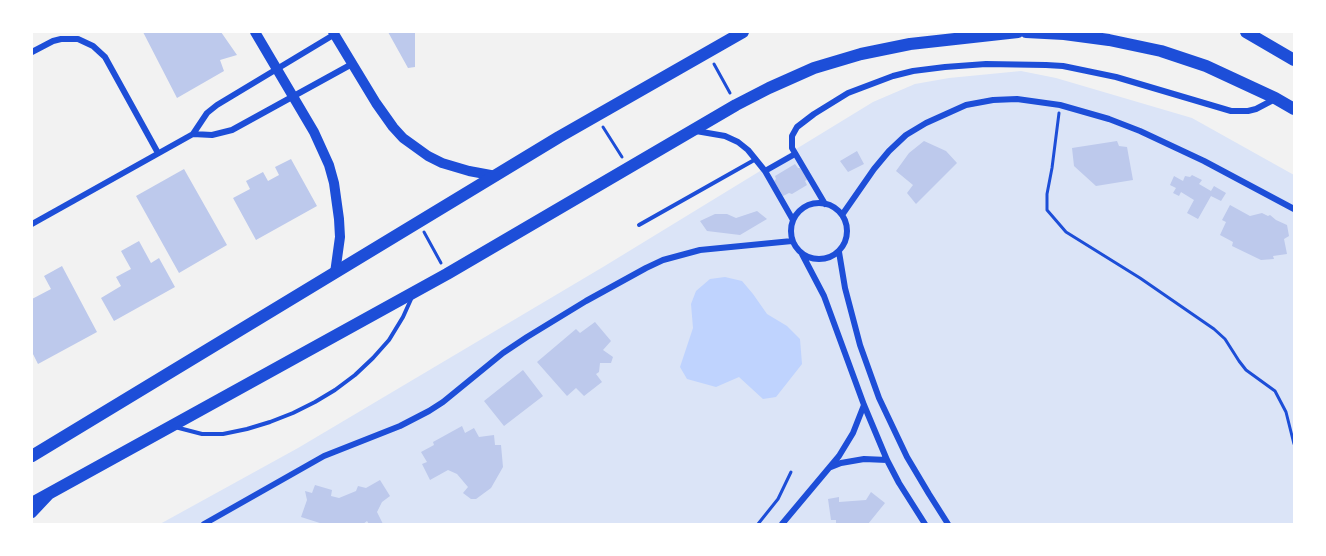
<!DOCTYPE html>
<html>
<head>
<meta charset="utf-8">
<style>
	body { margin:0 }
	#map { position:relative; width:1326px; height:556px; overflow:hidden; background:#f2f2f2; font-family:"DejaVu Sans",sans-serif }
	canvas { display:block }
	.frame { position:absolute; inset:0; border:33px solid #fff; pointer-events:none }
</style>
</head>
<body>
<div id="map">
<canvas width="1326" height="556"></canvas>
<div class="frame"></div>
</div>
<script>
const c = document.querySelector('canvas').getContext('2d');
c.lineJoin = 'round';
function fillPath(path, color) {
  c.fillStyle = color;
  c.fill(path, 'evenodd');
}
function poly(rows) {
  const path = new Path2D();
  for (const r of rows) {
    if (r.length === 3) {
      path.moveTo(r[0] + r[2], r[1]);
      path.arc(r[0], r[1], r[2], 0, 2 * Math.PI);
      continue;
    }
    path.moveTo(r[0], r[1]);
    for (let i = 2; i < r.length; i += 2) path.lineTo(r[i], r[i + 1]);
  }
  return path;
}
function trace(path, color, width, dash) {
  c.strokeStyle = color;
  c.lineWidth = width;
  c.lineCap = dash ? 'butt' : 'round';
  c.setLineDash(dash || []);
  c.stroke(path);
}
fillPath(poly([
	[1021,71,1056,78,1192,118,1294,175,1294,524,160,524,298,448,603,267,873,102,915,84,949,78]
]), '#dbe4f7');
fillPath(poly([
	[725,277,742,281,753,294,767,314,787,326,800,339,802,364,776,397,763,399,739,377,716,387,687,379,680,367,693,328,691,304,696,291,710,279]
]), '#bfd3fe');
fillPath(poly([
	[143,32,221,32,237,55,220,60,224,71,177,98],
	[388,32,415,32,415,67,408,68],
	[924,141,946,151,957,163,916,204,907,193,913,185,896,171,909,153],
	[1117,141,1119,146,1127,147,1133,180,1096,186,1074,166,1072,148],
	[857,151,864,164,848,172,840,161],
	[291,159,317,206,256,240,233,198,250,189,246,181,263,172,268,181,279,175,275,167],
	[795,164,798,168,800,168,808,179,805,181,807,185,792,194,789,193,783,196,774,181,776,179,775,176],
	[184,169,227,245,179,273,136,196],
	[1192,175,1202,180,1199,184,1211,191,1214,186,1226,193,1221,201,1211,196,1198,219,1187,213,1194,200,1181,192,1179,196,1173,193,1176,188,1170,185,1174,176,1183,181,1185,176,1190,177],
	[1230,205,1250,216,1262,213,1268,216,1270,215,1276,220,1287,225,1289,236,1284,239,1287,254,1273,256,1274,259,1261,260,1232,246,1233,242,1220,235,1226,222,1222,220],
	[757,211,767,219,740,235,707,231,700,221,715,214,727,214,736,218],
	[139,241,151,263,159,258,175,287,114,321,101,298,121,286,116,277,131,269,121,251],
	[62,266,97,332,38,364,32,352,32,299,51,289,44,276],
	[595,322,611,341,603,350,613,357,611,363,600,363,599,372,596,374,602,382,584,396,576,388,567,396,537,362,576,329,580,333],
	[523,370,543,396,504,426,484,401],
	[462,426,465,433,474,428,479,437,494,435,495,445,501,445,503,467,491,488,476,499,471,499,463,493,468,487,457,474,448,470,430,480,422,464,427,462,421,452,434,445,433,442],
	[380,480,390,496,382,502,377,512,383,524,369,524,367,521,363,524,323,524,301,517,307,500,305,491,312,493,315,485,332,490,331,496,339,498,356,491,358,486,366,488],
	[871,492,885,503,868,524,836,524,836,520,831,520,828,499,839,497,839,502,866,500]
]), '#bdc9ec');
trace(poly([
	[714,64,730,93],
	[1059,113,1052,168,1047,194,1047,210,1066,232,1140,278,1214,329,1225,339,1239,361,1246,370,1275,391,1286,412,1294,444],
	[603,127,622,157],
	[424,232,441,263],
	[758,524,778,499,791,472]
]), '#1d4ed8', 3);
trace(poly([
	[639,225,756,159],
	[175,427,202,434,223,434,247,429,270,422,293,413,315,402,335,390,355,375,373,358,389,340,403,317,412,297]
]), '#1d4ed8', 4);
trace(poly([
	[32,52,53,41,61,39,78,39,93,46,105,57,158,153],
	[696,131,725,136,738,142,748,150,765,171,793,220],
	[193,134,212,135,232,130,352,64],
	[765,171,795,154],
	[819,231,28],
	[825,204,792,148,792,136,797,127,814,114,848,93,893,76,913,71,945,67,986,64,1046,65,1063,66,1116,77,1231,111,1248,111,1256,109,1275,99],
	[842,215,874,169,889,151,906,135,926,123,966,105,993,100,1017,99,1060,105,1109,119,1140,131,1204,161,1294,209],
	[32,224,193,134,207,113,217,105,335,34],
	[839,252,845,288,860,345,879,398,907,457,929,494,948,524],
	[802,254,824,296,864,405,887,460,899,483,925,524],
	[831,467,841,463,864,459,887,460],
	[204,524,324,456,400,426,429,411,443,402,503,353,527,337,586,301,646,268,663,260,700,250,792,241],
	[782,524,839,456,853,433,864,405]
]), '#1d4ed8', 6);
trace(poly([
	[32,513,48,496]
]), '#1d4ed8', 10);
trace(poly([
	[255,32,314,132,329,165,334,183,339,219,340,237,335,273],
	[333,32,376,103,393,127,403,138,428,156,442,163,469,171,496,176]
]), '#1d4ed8', 10);
trace(poly([
	[1026,32,1064,34,1109,40,1161,51,1206,66,1275,98,1294,109],
	[1246,32,1294,60],
	[32,456,559,137,743,32],
	[32,503,447,274,736,105,769,88,814,68,861,54,910,44,1018,32]
]), '#1d4ed8', 12);
</script>
</body>
</html>
